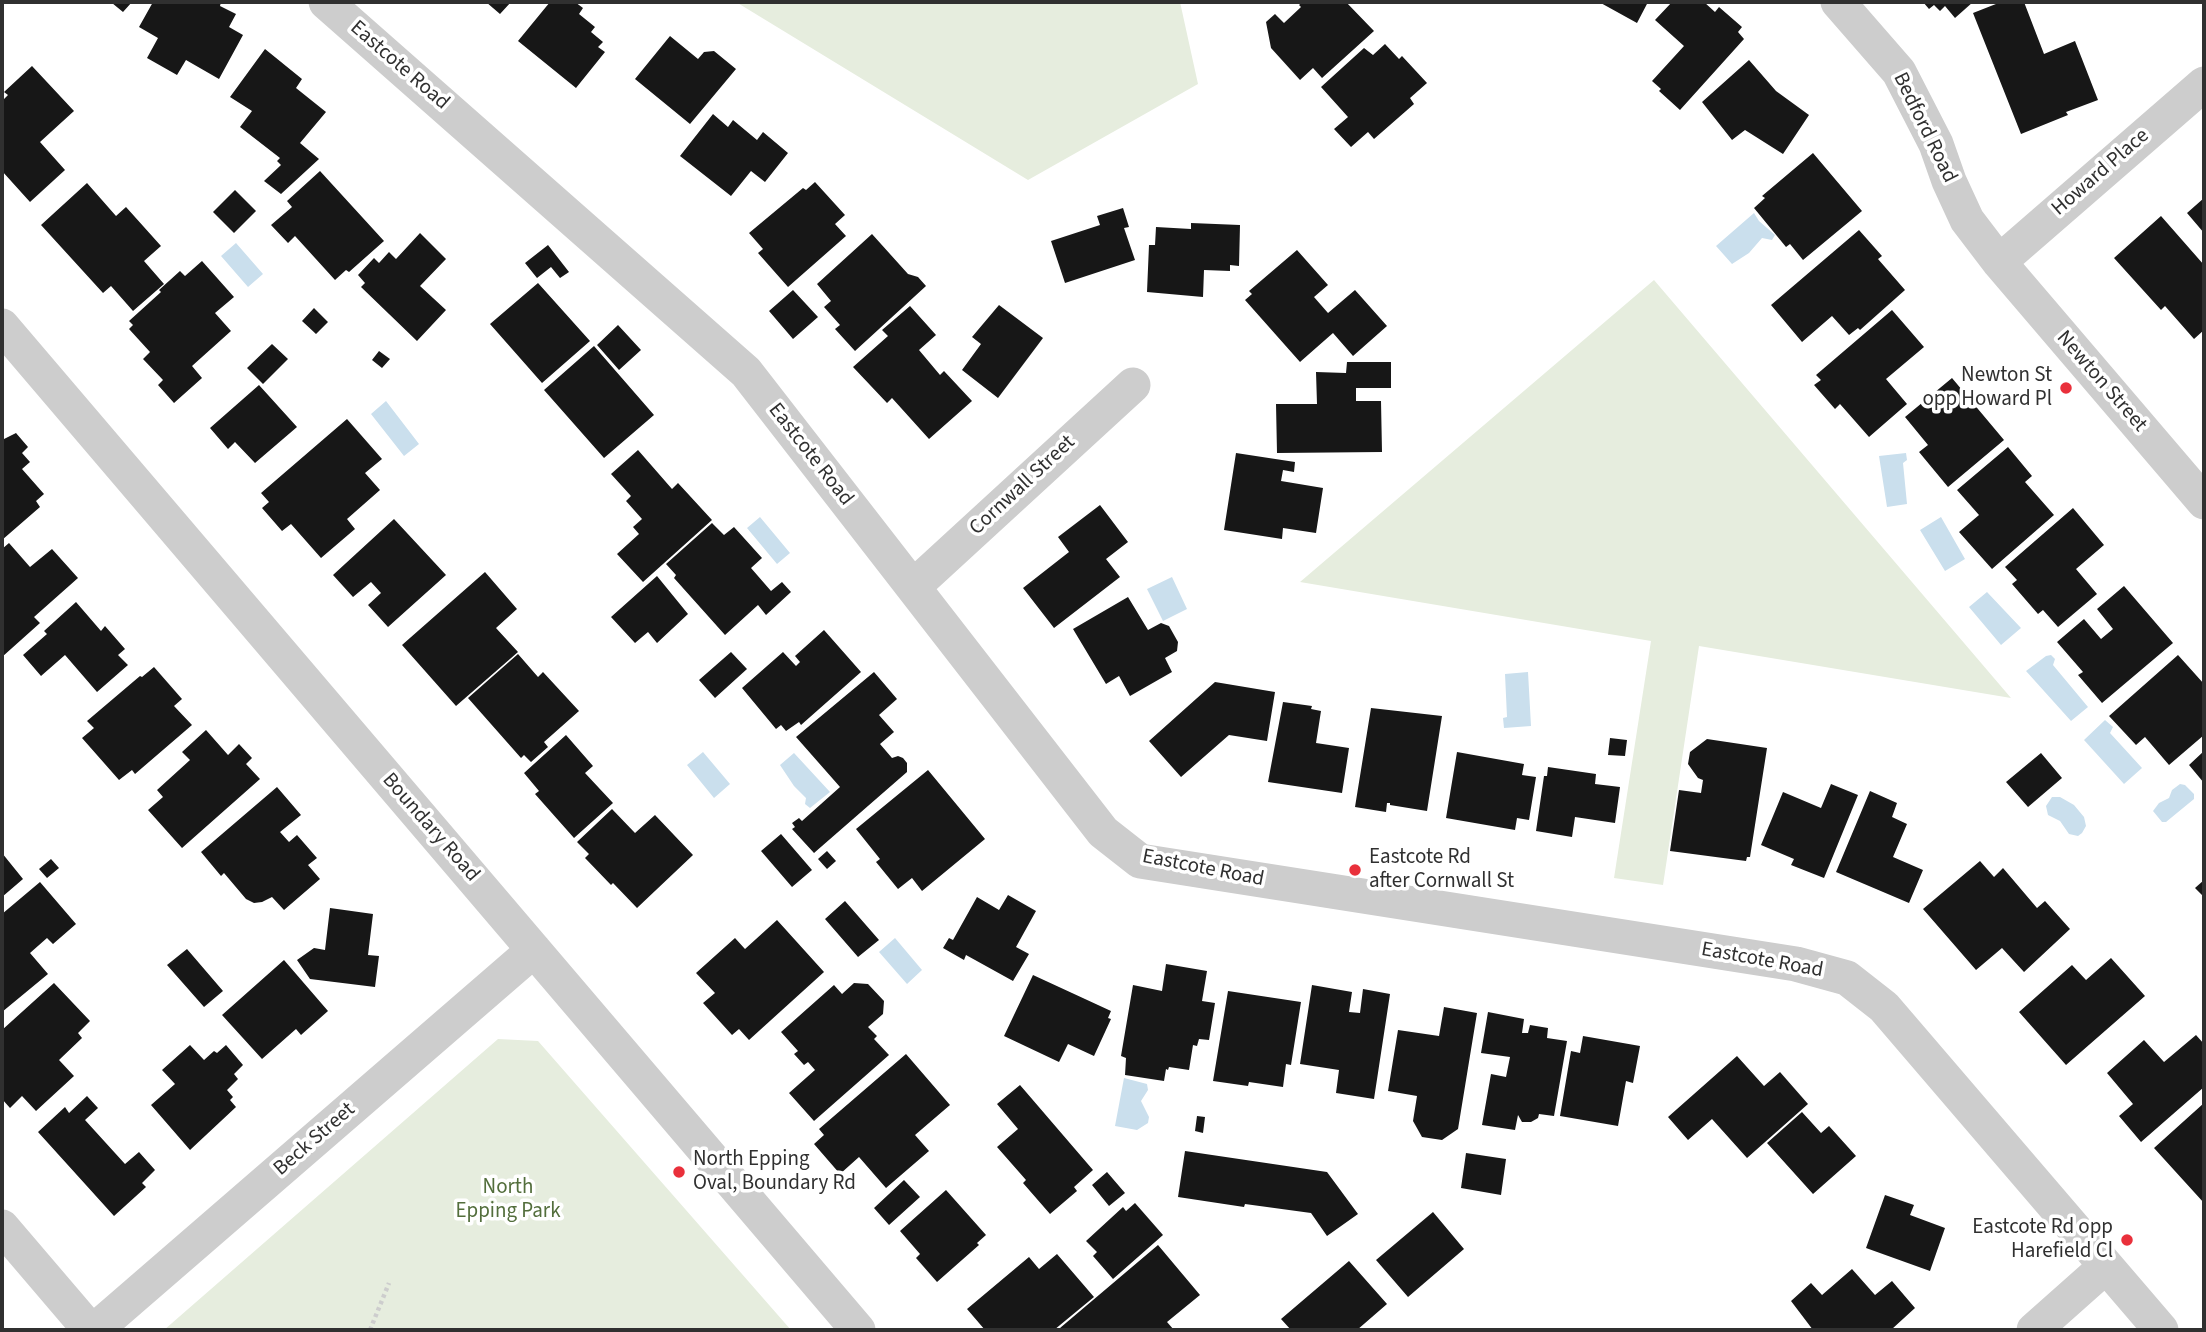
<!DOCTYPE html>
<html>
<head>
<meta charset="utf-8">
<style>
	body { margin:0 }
	#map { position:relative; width:2206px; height:1332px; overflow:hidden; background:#fff; font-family:"Source Sans 3",sans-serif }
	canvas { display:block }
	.frame { position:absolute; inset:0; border:4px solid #303030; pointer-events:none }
</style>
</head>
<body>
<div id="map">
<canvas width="2206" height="1332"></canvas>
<div class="frame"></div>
</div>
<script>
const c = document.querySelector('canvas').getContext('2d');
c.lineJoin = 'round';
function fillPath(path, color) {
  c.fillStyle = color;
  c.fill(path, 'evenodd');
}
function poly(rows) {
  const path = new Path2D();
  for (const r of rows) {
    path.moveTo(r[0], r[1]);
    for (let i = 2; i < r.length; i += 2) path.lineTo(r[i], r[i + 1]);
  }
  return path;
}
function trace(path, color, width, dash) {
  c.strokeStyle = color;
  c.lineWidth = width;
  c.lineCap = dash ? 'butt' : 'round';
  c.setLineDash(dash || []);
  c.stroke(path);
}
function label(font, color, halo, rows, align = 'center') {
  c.font = font + ' "Source Sans 3",sans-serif';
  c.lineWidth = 7;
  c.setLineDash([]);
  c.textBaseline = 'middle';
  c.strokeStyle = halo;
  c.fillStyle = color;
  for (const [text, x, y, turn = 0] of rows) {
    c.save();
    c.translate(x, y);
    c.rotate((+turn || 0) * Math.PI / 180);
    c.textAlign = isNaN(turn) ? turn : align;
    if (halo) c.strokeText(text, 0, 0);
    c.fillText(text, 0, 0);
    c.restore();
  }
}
fillPath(poly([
	[736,2,1180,2,1198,84,1028,180],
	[1654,280,2011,698,1699,646,1663,885,1614,878,1651,641,1300,582],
	[498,1039,538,1041,791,1330,164,1330]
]), '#e6edde');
fillPath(poly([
	[1754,213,1759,221,1775,235,1772,240,1762,238,1749,253,1732,264,1716,246],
	[236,243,263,274,248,287,221,256],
	[386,401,419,444,404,456,371,414],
	[1906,453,1907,460,1903,463,1907,504,1887,507,1879,456],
	[760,517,790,553,777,564,747,528],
	[1941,517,1965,559,1945,571,1920,530],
	[1172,577,1187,609,1163,621,1147,589],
	[1987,592,2021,628,2001,645,1969,607],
	[2051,655,2055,659,2053,665,2088,707,2071,721,2026,671,2046,656],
	[1528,672,1531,726,1504,728,1503,718,1507,717,1505,674],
	[2105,720,2113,727,2110,733,2142,768,2124,784,2084,740],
	[703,752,730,784,714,798,687,765],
	[794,753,830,792,810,808,805,804,806,798,794,786,780,765],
	[2180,784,2185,785,2194,794,2194,799,2166,822,2162,822,2153,811,2159,803,2169,798,2172,790],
	[2052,797,2060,797,2074,805,2084,817,2086,826,2082,833,2078,836,2069,834,2060,821,2048,815,2046,806],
	[895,938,922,970,907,984,879,952],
	[1124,1078,1147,1084,1148,1090,1141,1101,1149,1117,1148,1123,1137,1130,1115,1126]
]), '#cadfed');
fillPath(poly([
	[113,2,132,2,123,12,112,3],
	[153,2,221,2,220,6,236,14,229,27,243,35,219,79,186,60,177,75,147,58,158,38,139,27],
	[486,2,511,2,500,14],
	[550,2,575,2,583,8,579,14,595,27,591,32,603,42,598,47,605,52,576,88,518,41],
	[1302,2,1346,2,1374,31,1322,78,1313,68,1300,80,1271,48,1266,22,1275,14,1284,23,1301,7,1299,5],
	[1599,2,1648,2,1637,23],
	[1672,2,1704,2,1715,12,1719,7,1742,27,1738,32,1744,39,1680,110,1659,91,1661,89,1652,81,1684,46,1655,20],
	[1923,2,1973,2,1955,18,1945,6,1940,11,1934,5,1929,9],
	[2001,2,2024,2,2044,54,2075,41,2098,100,2066,112,2068,115,2021,134,1973,13],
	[670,36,698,59,704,52,714,51,736,69,690,124,635,79],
	[1385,44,1399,59,1402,56,1427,83,1410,98,1414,104,1374,139,1368,132,1351,147,1334,129,1348,117,1321,87,1364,48,1373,55],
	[265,49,302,79,296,88,326,112,300,143,319,159,281,194,264,181,281,165,277,161,280,158,240,127,252,111,230,97],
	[1749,60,1776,91,1809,115,1783,154,1745,130,1732,140,1702,102],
	[32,66,74,111,40,142,65,170,30,202,2,171,2,101,8,95,4,92],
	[713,114,728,127,733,120,757,140,763,132,788,153,765,182,751,171,731,196,680,156],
	[1813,153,1862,211,1803,260,1790,244,1786,247,1754,208,1765,198,1762,196],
	[320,171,384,241,349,272,346,270,335,280,295,236,288,243,271,225,292,207,287,201],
	[815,182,845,215,835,224,846,236,788,287,758,253,763,249,749,233,803,188,806,190],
	[87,183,116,216,126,207,161,246,144,261,164,284,133,311,111,286,103,293,41,225],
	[235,190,256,211,234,233,213,212],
	[2204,198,2204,233,2187,213],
	[1123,208,1129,227,1124,228,1135,260,1065,283,1051,241,1100,225,1097,216],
	[2161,216,2204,265,2204,330,2194,339,2165,306,2161,310,2114,258],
	[1191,223,1240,225,1239,266,1230,265,1230,271,1204,270,1203,297,1147,292,1149,245,1155,245,1156,227,1191,229],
	[1859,230,1882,256,1878,259,1905,290,1860,330,1858,328,1849,335,1832,316,1802,342,1771,305],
	[420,233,446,259,420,286,446,310,417,341,361,287,365,283,358,275,374,258,379,263,389,252,396,259],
	[872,234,908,274,918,277,926,286,855,351,835,329,840,325,824,307,831,301,817,284],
	[548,245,569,272,560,278,551,267,537,278,525,263],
	[1297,250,1328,285,1314,297,1328,313,1355,290,1387,326,1353,356,1333,333,1300,362,1245,300,1252,294,1249,291],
	[202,261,234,297,215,313,231,331,192,366,202,378,174,403,158,385,163,380,143,359,150,352,129,329,133,325,129,321,161,292,159,290,180,271,185,276],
	[538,283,590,341,542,383,490,324],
	[793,290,818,317,793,339,769,311],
	[999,305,1043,338,998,398,962,370,981,344,972,337],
	[910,306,936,335,919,350,940,375,944,371,972,401,929,439,892,398,887,403,853,367,888,336,882,330],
	[314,308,328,322,316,334,302,321],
	[1892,310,1924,347,1886,379,1907,404,1869,437,1840,404,1835,409,1814,385,1821,380,1816,375],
	[618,325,641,350,619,370,597,345],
	[272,344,288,359,263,384,247,368],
	[594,346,654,415,604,458,544,390],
	[379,351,390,359,382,368,372,360],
	[1347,362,1391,362,1391,388,1356,388,1356,401,1381,401,1382,452,1277,453,1276,404,1317,404,1316,372,1346,373],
	[1952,378,2004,440,1948,487,1919,452,1928,445,1905,417],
	[259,385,297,427,255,463,235,442,228,449,210,428],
	[347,419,382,459,365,473,380,490,347,519,355,529,321,558,291,524,282,531,262,508,269,502,261,493],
	[16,433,28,447,22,453,30,462,22,469,44,494,36,501,40,507,2,540,2,440],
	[2008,447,2032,476,2025,482,2054,515,1992,569,1959,532,1979,515,1957,490],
	[638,450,672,489,678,483,712,520,643,582,617,554,639,534,633,527,642,519,626,501,631,496,611,474],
	[1236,453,1295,462,1294,472,1283,470,1281,481,1323,488,1316,533,1283,528,1282,539,1224,530],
	[1100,505,1128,542,1106,559,1120,577,1054,628,1023,588,1069,552,1058,537],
	[2073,508,2104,545,2076,569,2097,594,2058,627,2043,610,2038,614,2012,584,2017,580,2005,567],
	[394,519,446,575,388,627,368,605,381,593,371,582,353,597,333,575],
	[712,523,724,535,734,527,762,558,751,568,771,591,782,582,791,592,766,615,758,605,725,635,674,578,676,575,666,564],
	[9,543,30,567,52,549,78,578,34,617,40,623,2,657,2,549],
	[485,572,517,609,496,628,518,652,456,706,402,645],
	[657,576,688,614,657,643,648,632,635,643,611,617],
	[2124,586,2173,643,2102,703,2078,675,2083,672,2057,642,2084,619,2101,639,2113,629,2097,609],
	[1128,597,1148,630,1161,623,1169,626,1178,642,1177,651,1165,658,1172,672,1130,696,1119,676,1106,684,1073,629],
	[76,602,101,631,105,626,125,649,118,655,128,665,97,692,65,655,41,676,23,655,47,634,44,631],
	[824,630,861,672,801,725,799,722,786,731,781,725,776,729,742,688,783,652,796,666,800,662,795,656],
	[731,652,747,669,715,698,699,680],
	[518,654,538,677,543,672,579,711,544,742,548,747,531,762,524,755,521,758,468,698],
	[2178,655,2204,684,2204,735,2169,765,2145,737,2136,745,2109,716],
	[154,667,182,699,174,706,192,725,135,774,132,770,119,780,82,738,94,728,87,721,140,676,142,677],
	[874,672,897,699,879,715,894,732,880,744,892,758,898,756,903,758,907,763,907,772,814,853,792,829,795,827,792,823,799,818,802,821,840,787,796,737],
	[1215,682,1275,692,1267,741,1229,735,1181,777,1149,741],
	[1283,702,1312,706,1311,709,1321,711,1316,743,1349,748,1342,793,1268,782],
	[1371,708,1442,716,1427,811,1390,805,1390,803,1387,803,1386,812,1355,807],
	[206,730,228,755,239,744,252,758,246,764,260,779,182,848,148,810,163,797,157,790,190,760,182,752],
	[566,735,593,766,585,773,613,803,574,838,535,794,539,791,524,773],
	[1610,738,1627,740,1625,756,1608,755],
	[1707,739,1767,748,1750,857,1747,857,1746,861,1670,851,1679,790,1701,793,1703,780,1698,778,1688,764,1690,752],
	[2204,751,2204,783,2189,765],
	[1457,752,1524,764,1522,775,1536,777,1529,820,1517,818,1515,830,1446,818],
	[2041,753,2062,778,2028,807,2006,782],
	[1548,767,1596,774,1595,784,1620,787,1615,823,1575,817,1572,837,1536,831,1544,776,1547,776],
	[928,770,985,839,922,891,912,878,898,889,876,862,880,859,856,829],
	[1831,784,1858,795,1824,878,1791,865,1794,859,1761,845,1783,792,1821,808],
	[277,787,301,815,280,832,289,842,297,835,317,858,308,865,320,879,284,910,272,897,262,902,254,903,246,899,224,873,221,876,201,852],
	[1870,791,1897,803,1892,817,1907,824,1893,857,1923,870,1909,903,1836,872],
	[612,809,635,833,655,815,693,855,637,908,613,883,611,885,585,858,589,854,577,842],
	[781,834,812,870,792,887,761,851],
	[827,851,836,861,827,869,818,859],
	[2,853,23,879,2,897],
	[51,859,59,868,47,878,39,869],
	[1980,861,1994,877,2003,868,2037,908,2045,901,2070,929,2024,972,2002,948,1976,970,1923,909],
	[2204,880,2204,897,2195,888],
	[40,882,76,924,53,944,47,938,30,953,48,974,2,1012,2,914],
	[1008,895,1036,911,1016,947,1029,954,1013,981,966,955,964,960,943,948,949,938,953,940,977,897,999,910],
	[845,901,879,940,858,957,825,919],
	[330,908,373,914,368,955,379,956,375,987,310,979,297,960,314,948,325,950],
	[777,920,824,972,749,1040,739,1029,732,1035,703,1003,715,993,696,973,735,938,745,949],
	[187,949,223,991,204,1007,167,965],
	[2111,958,2145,996,2066,1065,2019,1012,2072,965,2086,980],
	[284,960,328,1011,301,1035,296,1029,262,1059,222,1015],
	[1166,964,1207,971,1202,1001,1215,1003,1209,1040,1199,1039,1197,1046,1193,1045,1189,1070,1169,1067,1168,1070,1166,1069,1164,1081,1125,1075,1126,1058,1121,1056,1133,985,1162,991],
	[1033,975,1111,1011,1108,1018,1111,1019,1094,1056,1068,1044,1059,1062,1004,1036],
	[54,983,90,1021,78,1033,82,1038,59,1060,74,1076,36,1111,22,1096,10,1108,2,1099,2,1030],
	[854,983,868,984,884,1001,883,1014,868,1027,877,1036,874,1039,889,1055,814,1121,789,1093,815,1070,808,1062,804,1065,794,1054,798,1051,781,1032,834,985,842,994],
	[1312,985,1352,992,1349,1012,1360,1013,1363,989,1390,994,1374,1099,1336,1093,1339,1070,1300,1064],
	[1228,991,1301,1002,1291,1065,1286,1064,1283,1087,1249,1082,1248,1086,1213,1081],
	[1444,1007,1477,1013,1458,1129,1442,1140,1422,1137,1413,1121,1417,1096,1388,1091,1398,1030,1439,1036],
	[1488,1012,1524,1019,1522,1033,1528,1033,1530,1025,1548,1028,1547,1038,1567,1041,1554,1116,1539,1114,1538,1118,1531,1122,1522,1122,1518,1115,1515,1130,1482,1125,1491,1074,1506,1077,1510,1057,1481,1053],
	[2196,1035,2204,1044,2204,1087,2141,1142,2119,1116,2133,1104,2107,1073,2144,1040,2164,1062],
	[1583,1036,1640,1046,1633,1083,1626,1081,1618,1126,1560,1116,1571,1051,1580,1053],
	[190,1045,204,1060,214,1051,217,1053,226,1045,243,1065,234,1074,238,1079,227,1090,233,1097,230,1100,236,1107,190,1150,151,1105,175,1084,162,1070],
	[906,1054,950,1105,915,1135,929,1151,886,1188,859,1157,840,1174,814,1144,824,1135,819,1129],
	[1737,1056,1764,1086,1780,1072,1808,1104,1747,1158,1712,1119,1688,1140,1668,1117],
	[1020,1085,1093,1170,1074,1187,1077,1191,1050,1214,1023,1183,1026,1180,997,1147,1018,1129,997,1104],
	[87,1096,98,1108,85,1120,125,1164,139,1152,155,1170,142,1183,146,1187,114,1216,38,1132,65,1107,69,1113],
	[2204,1103,2204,1203,2154,1148],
	[1802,1112,1821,1133,1829,1126,1856,1156,1813,1194,1767,1143],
	[1197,1116,1205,1117,1203,1133,1195,1131],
	[1185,1151,1327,1172,1358,1214,1327,1236,1311,1213,1245,1204,1244,1207,1178,1197],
	[1466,1153,1506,1159,1501,1195,1461,1188],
	[1107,1172,1125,1193,1109,1206,1092,1185],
	[904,1180,920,1197,889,1225,874,1208],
	[946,1190,986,1235,977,1243,979,1245,937,1282,916,1258,920,1254,900,1231],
	[1885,1195,1914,1205,1910,1215,1945,1228,1930,1271,1866,1248],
	[1135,1203,1163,1235,1113,1279,1093,1256,1097,1252,1086,1241,1123,1207,1126,1211],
	[1433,1212,1464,1249,1408,1297,1376,1260],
	[1158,1245,1200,1295,1167,1322,1174,1330,1062,1330,1060,1328],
	[1057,1254,1094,1297,1054,1330,985,1330,967,1309,1029,1257,1039,1269],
	[1349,1261,1387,1304,1357,1330,1291,1330,1281,1319],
	[1852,1269,1875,1295,1892,1281,1915,1308,1892,1329,1893,1330,1813,1330,1791,1301,1811,1283,1822,1295]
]), '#171717');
trace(poly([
	[370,1330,389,1283]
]), '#cdcdcd', 4.5, [3.5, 3.5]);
trace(poly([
	[326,2,746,372,1103,832,1140,861,1796,964,1847,978,1884,1007,2161,1330],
	[1838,2,1899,72,1936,144,1949,181,1967,220,1999,262,2204,502],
	[1999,262,2204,84],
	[2,326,858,1330],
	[913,587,1133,385],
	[2,1227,90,1330],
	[95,1330,534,950],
	[2034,1330,2105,1267]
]), '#cdcdcd', 35);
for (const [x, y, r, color] of [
	[2066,388,7,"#e9303b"],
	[1355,870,7,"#e9303b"],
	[679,1172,7,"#e9303b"],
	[2127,1240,7,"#e9303b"]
]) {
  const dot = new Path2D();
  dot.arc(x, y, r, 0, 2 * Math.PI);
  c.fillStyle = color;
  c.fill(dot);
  trace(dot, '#fff', 2.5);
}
label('21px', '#303030', '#fff', [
	["Eastcote Road",399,66,41],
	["Bedford Road",1924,128,64],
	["Howard Place",2101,173,-41],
	["Newton Street",2101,382,49],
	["Eastcote Road",810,455,52],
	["Cornwall Street",1023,486,-43],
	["Boundary Road",430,828,49],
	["Eastcote Road",1203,869,11],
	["Eastcote Road",1762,961,10],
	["Beck Street",315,1140,-41]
]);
label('21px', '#303030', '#fff', [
	["Newton St",2052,376],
	["opp Howard Pl",2052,400],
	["Eastcote Rd",1369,858,"left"],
	["after Cornwall St",1369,882,"left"],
	["North Epping",693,1160,"left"],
	["Oval, Boundary Rd",693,1184,"left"],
	["Eastcote Rd opp",2113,1228],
	["Harefield Cl",2113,1252]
], 'right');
label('21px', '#536e3c', '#fff', [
	["North",508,1188],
	["Epping Park",508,1212]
]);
</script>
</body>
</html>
